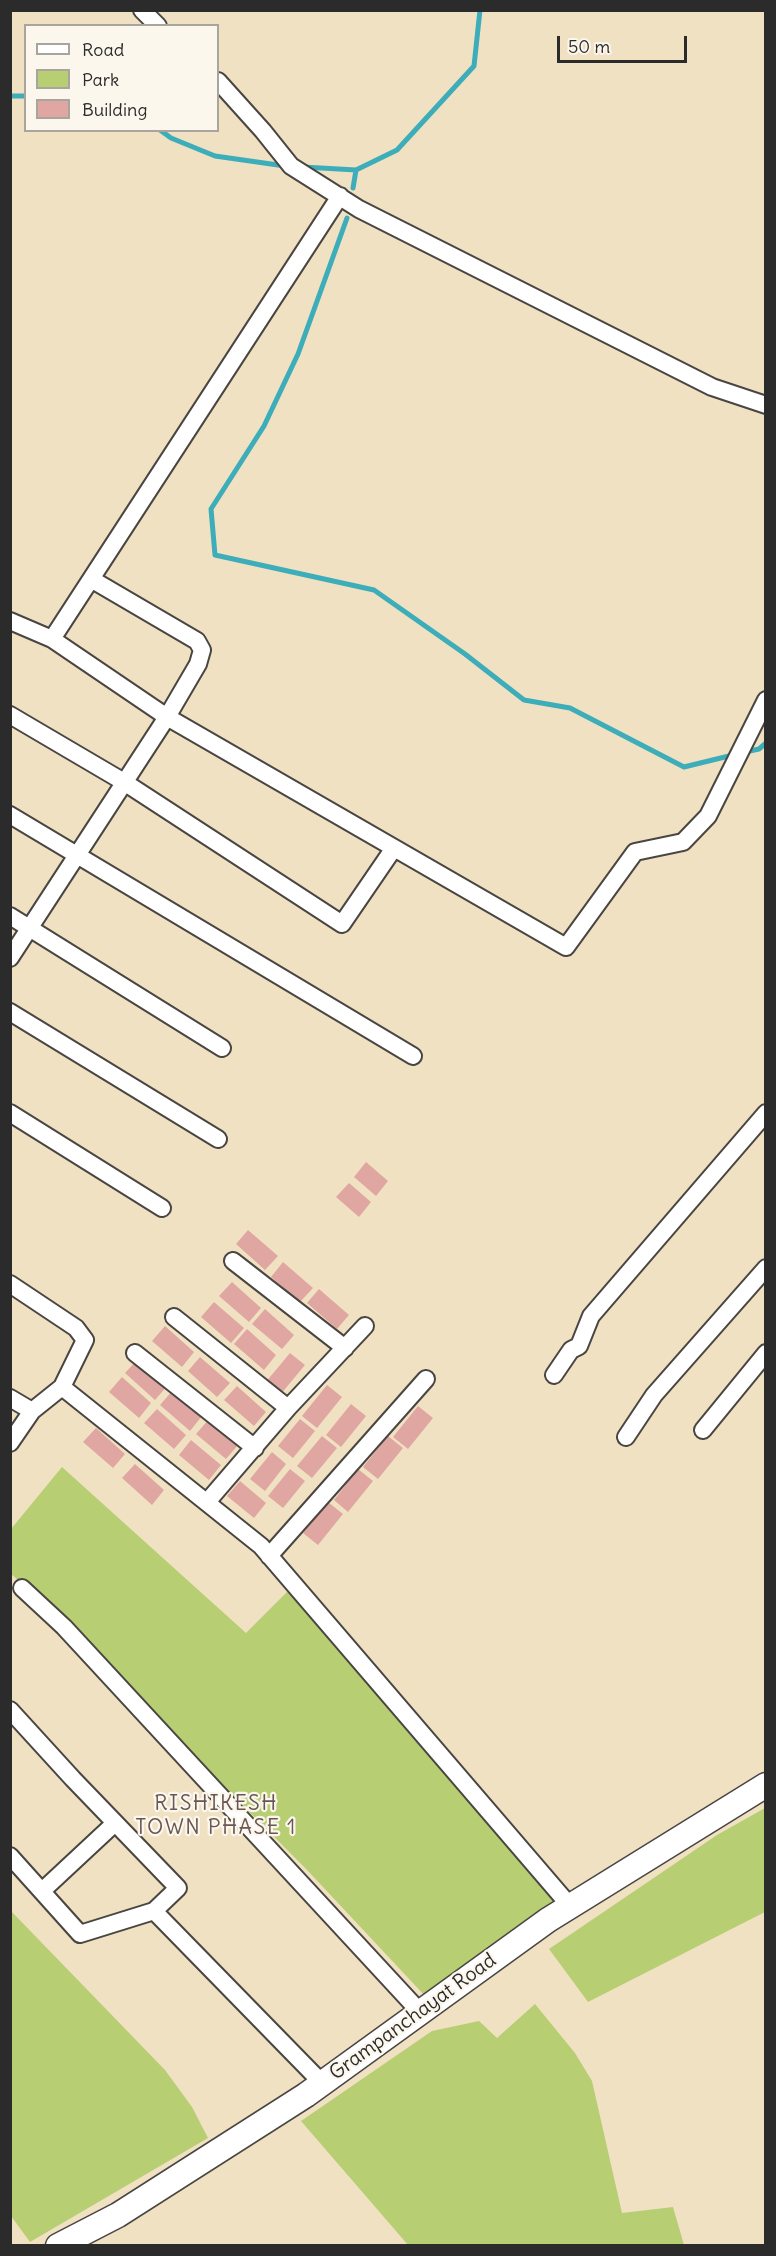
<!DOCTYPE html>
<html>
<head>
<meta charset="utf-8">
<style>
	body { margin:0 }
	#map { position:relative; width:776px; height:2256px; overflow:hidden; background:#f1e1c3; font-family:Delius,sans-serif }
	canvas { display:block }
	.frame { position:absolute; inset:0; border:12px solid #2b2b2b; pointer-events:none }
	.legend { position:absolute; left:24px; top:24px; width:195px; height:108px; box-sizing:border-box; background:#fbf7ec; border:2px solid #a8a59f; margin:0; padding:8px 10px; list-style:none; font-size:18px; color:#2b2b2b }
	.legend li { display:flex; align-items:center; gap:12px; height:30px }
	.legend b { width:30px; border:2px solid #a8a59f }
	.scale { position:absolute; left:557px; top:36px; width:130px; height:27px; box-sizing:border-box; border:3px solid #2b2b2b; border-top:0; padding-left:8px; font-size:18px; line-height:21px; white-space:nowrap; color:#2b2b2b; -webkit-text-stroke:4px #fbf7ec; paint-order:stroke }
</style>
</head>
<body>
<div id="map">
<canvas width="776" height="2256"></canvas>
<div class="frame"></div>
<ul class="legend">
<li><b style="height:8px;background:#fff"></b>Road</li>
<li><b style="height:16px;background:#b7ce73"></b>Park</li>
<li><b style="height:16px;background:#e0a6a1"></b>Building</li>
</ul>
<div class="scale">50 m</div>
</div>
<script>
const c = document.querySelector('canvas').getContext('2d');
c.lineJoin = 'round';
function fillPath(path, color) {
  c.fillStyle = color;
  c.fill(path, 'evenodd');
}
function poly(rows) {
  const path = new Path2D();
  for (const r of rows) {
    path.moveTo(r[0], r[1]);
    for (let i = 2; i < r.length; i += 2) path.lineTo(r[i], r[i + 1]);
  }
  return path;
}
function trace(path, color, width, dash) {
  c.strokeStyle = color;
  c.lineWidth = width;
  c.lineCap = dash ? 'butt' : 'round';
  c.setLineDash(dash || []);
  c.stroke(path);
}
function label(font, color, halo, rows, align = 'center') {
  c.font = font + ' Delius,sans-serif';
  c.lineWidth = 4.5;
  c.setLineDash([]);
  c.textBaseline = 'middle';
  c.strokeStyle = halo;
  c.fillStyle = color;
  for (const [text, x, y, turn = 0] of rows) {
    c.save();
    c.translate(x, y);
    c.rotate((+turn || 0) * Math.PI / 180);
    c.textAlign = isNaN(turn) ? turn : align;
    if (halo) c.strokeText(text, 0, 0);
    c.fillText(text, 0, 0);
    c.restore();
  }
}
fillPath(poly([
	[62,1467,246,1633,289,1590,563,1903,426,1997,308,1871,201,1763,90,1641,11,1574,11,1529],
	[765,1808,765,1912,588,2002,549,1949,717,1835],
	[10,1910,165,2070,192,2107,208,2138,30,2242,11,2216],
	[535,2004,575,2053,592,2081,622,2213,673,2207,684,2245,408,2245,301,2121,432,2031,479,2021,497,2038]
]), '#b7ce73');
trace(poly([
	[10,96,26,96],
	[160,130,171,138,215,156,285,166],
	[303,167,356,170],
	[353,188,356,170,397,150,474,66,480,10],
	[347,218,298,354,264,426,211,509,215,555,374,590,465,654,524,700,570,708,684,767,733,755],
	[745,752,759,749,766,743]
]), '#3dadb9', 5);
fillPath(poly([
	[366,1162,388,1181,376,1196,354,1177],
	[349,1183,371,1202,359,1217,336,1197],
	[248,1230,278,1256,265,1270,236,1244],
	[283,1262,313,1288,300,1302,271,1277],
	[232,1282,261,1308,249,1322,219,1296],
	[319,1289,349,1315,337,1329,307,1303],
	[214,1302,244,1328,231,1343,201,1317],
	[265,1309,294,1335,282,1349,252,1324],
	[165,1326,194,1352,182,1367,152,1341],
	[247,1329,276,1355,264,1370,234,1344],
	[290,1353,305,1365,280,1395,265,1383],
	[200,1357,230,1383,217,1397,188,1371],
	[138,1359,168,1385,155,1400,125,1373],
	[122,1377,151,1403,139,1418,109,1392],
	[327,1385,342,1397,317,1428,302,1416],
	[237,1386,266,1412,254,1426,224,1400],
	[173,1390,202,1416,190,1431,160,1405],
	[351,1404,366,1416,341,1447,326,1435],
	[418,1406,433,1418,408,1449,393,1437],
	[157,1409,186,1435,174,1449,144,1423],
	[209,1419,238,1445,226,1459,196,1434],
	[300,1419,315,1431,293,1458,278,1446],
	[96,1428,125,1454,113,1468,83,1442],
	[322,1436,337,1448,312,1478,297,1466],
	[388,1436,403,1448,378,1479,363,1467],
	[191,1440,221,1465,209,1480,179,1455],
	[272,1452,286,1464,265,1491,250,1479],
	[135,1464,164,1490,152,1505,122,1478],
	[290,1469,305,1481,283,1508,268,1496],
	[358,1469,373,1481,348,1512,334,1500],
	[240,1481,266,1503,254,1518,227,1496],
	[328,1502,343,1514,318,1545,303,1533]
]), '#e0a6a1');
const street = poly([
	[142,10,158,26],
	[218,81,263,131,291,166,359,209,712,387,766,405],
	[340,196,52,639,167,717,566,947,635,852,683,842,708,816,766,700],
	[10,621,52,639],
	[10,715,124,782,342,924,394,848],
	[10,815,413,1056],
	[10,916,222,1048],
	[10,958,167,717,198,664,202,650,197,641,91,579],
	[10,1012,218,1139],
	[10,1113,162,1208],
	[233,1261,345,1348],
	[10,1284,76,1328,85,1340,62,1387,32,1411,10,1443],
	[174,1317,288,1408],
	[135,1353,255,1448],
	[554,1375,571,1350,579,1346,591,1316,766,1113],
	[62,1387,261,1546,570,1906],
	[10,1398,32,1411],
	[703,1430,766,1353],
	[626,1437,654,1395,766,1268],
	[207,1502,288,1408,365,1326],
	[269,1556,426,1379],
	[22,1588,64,1627,420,2012],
	[10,1710,73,1779,178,1888,154,1911,322,2083],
	[10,1856,80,1934,154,1911],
	[42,1891,115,1823]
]);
const secondary = poly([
	[58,2246,118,2215,306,2095,548,1920,766,1785]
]);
trace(street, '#494642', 20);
trace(secondary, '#494642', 27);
trace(street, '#fff', 16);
trace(secondary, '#fff', 24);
label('20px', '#2b2b2b', '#fbf7ec', [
	["Grampanchayat Road",413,2017,-36]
]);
c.letterSpacing = '1.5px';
label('21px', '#6a5654', '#fbf7ec', [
	["RISHIKESH",216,1804],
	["TOWN PHASE 1",216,1828]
]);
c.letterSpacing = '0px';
</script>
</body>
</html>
